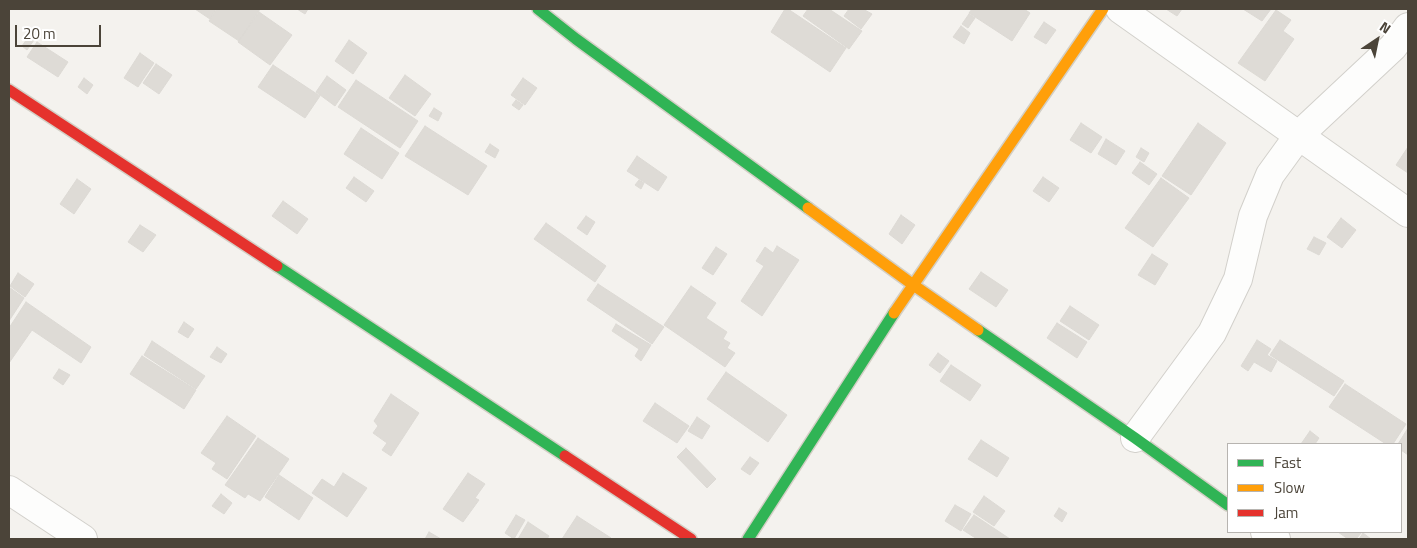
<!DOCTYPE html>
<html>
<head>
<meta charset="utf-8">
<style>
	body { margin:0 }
	#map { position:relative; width:1417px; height:548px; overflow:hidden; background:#f4f2ee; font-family:"Titillium Web",sans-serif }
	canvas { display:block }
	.frame { position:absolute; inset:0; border:10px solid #4b4439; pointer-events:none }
	.legend { position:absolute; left:1227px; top:443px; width:175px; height:90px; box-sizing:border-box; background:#fff; border:1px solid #b7b4b0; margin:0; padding:6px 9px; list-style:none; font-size:15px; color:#4b4439 }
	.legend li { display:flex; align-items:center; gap:10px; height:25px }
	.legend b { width:25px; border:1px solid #b7b4b0 }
	.north { position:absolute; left:1352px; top:15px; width:50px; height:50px; -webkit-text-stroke:4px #fff; paint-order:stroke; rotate:34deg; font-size:14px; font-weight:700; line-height:20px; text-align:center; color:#4b4439 }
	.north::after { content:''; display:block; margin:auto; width:18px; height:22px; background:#4b4439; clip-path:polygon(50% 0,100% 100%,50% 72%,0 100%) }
	.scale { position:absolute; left:15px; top:25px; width:86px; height:22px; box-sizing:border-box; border:2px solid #4b4439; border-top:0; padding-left:6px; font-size:15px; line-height:18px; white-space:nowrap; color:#4b4439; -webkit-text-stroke:4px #fff; paint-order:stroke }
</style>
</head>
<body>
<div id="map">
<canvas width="1417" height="548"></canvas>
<div class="frame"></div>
<ul class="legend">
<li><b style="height:6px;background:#30b455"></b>Fast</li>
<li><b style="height:6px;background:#ff9f0a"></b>Slow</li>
<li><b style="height:6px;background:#e5322d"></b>Jam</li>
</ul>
<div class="north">N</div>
<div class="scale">20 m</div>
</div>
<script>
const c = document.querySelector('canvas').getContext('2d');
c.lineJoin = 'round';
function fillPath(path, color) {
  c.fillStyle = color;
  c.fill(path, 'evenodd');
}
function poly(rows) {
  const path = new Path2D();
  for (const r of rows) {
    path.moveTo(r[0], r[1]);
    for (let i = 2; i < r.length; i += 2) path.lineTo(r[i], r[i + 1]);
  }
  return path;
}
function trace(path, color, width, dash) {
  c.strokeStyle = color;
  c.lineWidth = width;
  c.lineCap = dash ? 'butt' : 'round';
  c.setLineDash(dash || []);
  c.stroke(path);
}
const building = poly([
	[195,9,216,9,210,19,195,9],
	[217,9,260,9,239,41,209,21,217,9],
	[297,9,308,9,305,14,297,9],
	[785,9,788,9,846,48,830,72,771,32,785,9],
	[808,9,829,9,862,31,849,49,803,16,808,9],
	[849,9,863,9,872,14,861,29,844,16,849,9],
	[972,9,1024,9,1030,13,1012,41,969,13,972,9],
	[1166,9,1182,9,1177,16,1166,9],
	[1243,9,1271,9,1262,21,1243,9],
	[1276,10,1291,20,1283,31,1294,39,1265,81,1238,63,1276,10],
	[259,12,292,35,270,65,238,42,259,12],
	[969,14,975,18,968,28,962,24,969,14],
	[1044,22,1056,30,1046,44,1034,37,1044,22],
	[961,26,970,33,964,44,953,37,961,26],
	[29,36,34,40,27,50,22,46,29,36],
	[349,40,367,53,353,74,335,61,349,40],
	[37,42,68,62,58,77,27,57,37,42],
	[140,53,154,63,138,87,124,78,140,53],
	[156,64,172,75,159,94,143,83,156,64],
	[273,65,320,96,305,118,258,87,273,65],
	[405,75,431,94,415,116,389,98,405,75],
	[327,76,346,90,335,106,316,92,327,76],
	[84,78,93,85,87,94,78,87,84,78],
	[523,78,537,88,525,105,511,95,523,78],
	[356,80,418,121,400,148,338,107,356,80],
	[516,100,523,105,519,110,512,105,516,100],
	[434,108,442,113,438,121,429,116,434,108],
	[1081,123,1102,137,1091,153,1070,140,1081,123],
	[1198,123,1226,143,1191,195,1162,176,1198,123],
	[425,126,487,166,468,195,405,156,425,126],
	[361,128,399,153,382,179,344,154,361,128],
	[1106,139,1125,151,1116,165,1098,154,1106,139],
	[490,144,499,150,495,158,485,152,490,144],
	[1408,147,1408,173,1396,165,1408,147],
	[1141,148,1149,153,1144,162,1136,157,1141,148],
	[637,156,667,177,658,191,627,171,637,156],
	[1140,162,1157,174,1149,185,1132,173,1140,162],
	[354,177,374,191,366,202,346,188,354,177],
	[1043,177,1059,188,1049,202,1033,191,1043,177],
	[1161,178,1189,198,1153,247,1125,228,1161,178],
	[77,179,91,189,74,214,60,204,77,179],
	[639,180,644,183,641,189,635,185,639,180],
	[283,201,308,219,297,234,272,216,283,201],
	[901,215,915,225,902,244,889,234,901,215],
	[586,216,595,222,587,235,577,228,586,216],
	[1341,218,1356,230,1342,248,1327,237,1341,218],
	[546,223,606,266,595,282,534,239,546,223],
	[140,225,156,235,143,252,128,242,140,225],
	[1314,237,1326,243,1319,255,1307,249,1314,237],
	[777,246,799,260,762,316,741,301,764,266,756,261,765,247,773,253,777,246],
	[716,247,727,254,713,275,702,268,716,247],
	[1152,254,1168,264,1155,285,1138,275,1152,254],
	[981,272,1008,290,996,307,969,289,981,272],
	[18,273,34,284,25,297,10,286,18,273],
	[598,284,664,327,652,344,587,300,598,284],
	[691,286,716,303,706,318,727,332,723,339,730,343,727,348,735,353,725,367,664,325,691,286],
	[9,287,24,298,9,321,9,287],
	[26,302,91,347,81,363,32,330,9,363,9,328,26,302],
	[1070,306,1099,325,1089,340,1060,321,1070,306],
	[184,322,194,329,188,338,178,332,184,322],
	[1057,323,1087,342,1077,358,1047,338,1057,323],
	[616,324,651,345,641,361,635,356,639,349,612,331,616,324],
	[1257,340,1271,349,1267,355,1277,361,1271,372,1254,362,1248,371,1241,366,1257,340],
	[1280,340,1344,381,1334,396,1270,355,1280,340],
	[152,341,205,376,196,389,144,355,152,341],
	[217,347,227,354,221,363,210,357,217,347],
	[938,353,949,361,940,373,929,365,938,353],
	[142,356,196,390,184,409,130,374,142,356],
	[951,365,981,385,970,401,940,381,951,365],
	[59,369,70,375,63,385,53,378,59,369],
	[726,372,787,415,768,442,707,399,726,372],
	[1345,384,1406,424,1393,444,1386,444,1329,407,1345,384],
	[391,394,419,413,391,456,382,450,387,443,373,433,378,426,374,421,391,394],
	[655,403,689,426,677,443,643,421,655,403],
	[227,416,256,436,227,479,212,469,216,463,201,453,227,416],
	[697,417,710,426,702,439,688,431,697,417],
	[1408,428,1408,455,1401,450,1401,444,1398,444,1408,428],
	[1310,431,1319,438,1315,444,1301,444,1310,431],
	[258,438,289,459,260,501,248,494,245,498,225,485,258,438],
	[981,440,1009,458,997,477,968,459,981,440],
	[686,448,716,479,707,488,677,457,686,448],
	[750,457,759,463,750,475,741,469,750,457],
	[343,473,367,488,347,517,312,493,322,479,334,487,343,473],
	[468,473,485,484,475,498,479,500,463,522,443,509,468,473],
	[279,475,313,498,299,520,265,497,279,475],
	[221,494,232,503,224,514,212,506,221,494],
	[984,496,1005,511,994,526,973,512,984,496],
	[955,505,971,514,961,531,945,521,955,505],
	[1059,508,1067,513,1062,522,1054,516,1059,508],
	[516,515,525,520,514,539,505,533,516,515],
	[974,515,1010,539,977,539,963,530,974,515],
	[577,516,611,538,609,539,562,539,577,516],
	[528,522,549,536,547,539,518,539,528,522],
	[429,532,441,539,425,539,429,532],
	[1338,532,1362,532,1356,539,1348,539,1338,532],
	[1363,533,1371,539,1359,539,1363,533]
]);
fillPath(building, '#dedbd6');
trace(building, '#dcd9d4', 1);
const street = poly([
	[1120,9,1408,213],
	[1135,438,1212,333,1238,279,1253,216,1270,175,1299,135,1393,47,1408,27],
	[9,490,83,539],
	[1265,532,1276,539]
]);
const fast = poly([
	[538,9,576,39,808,208],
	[277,266,565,456],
	[978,330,1135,438,1228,505],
	[748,539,894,313]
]);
const slow = poly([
	[808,208,912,284,978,330],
	[894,313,1103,9]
]);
const jam = poly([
	[9,90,277,266],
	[565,456,691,539]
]);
trace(street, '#d2d0cb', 30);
trace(fast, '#d3cfc5', 14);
trace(slow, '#d3cfc5', 14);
trace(jam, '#d3cfc5', 14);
trace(street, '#fdfdfc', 28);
trace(fast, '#30b455', 11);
trace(slow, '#ff9f0a', 11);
trace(jam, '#e5322d', 11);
</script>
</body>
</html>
